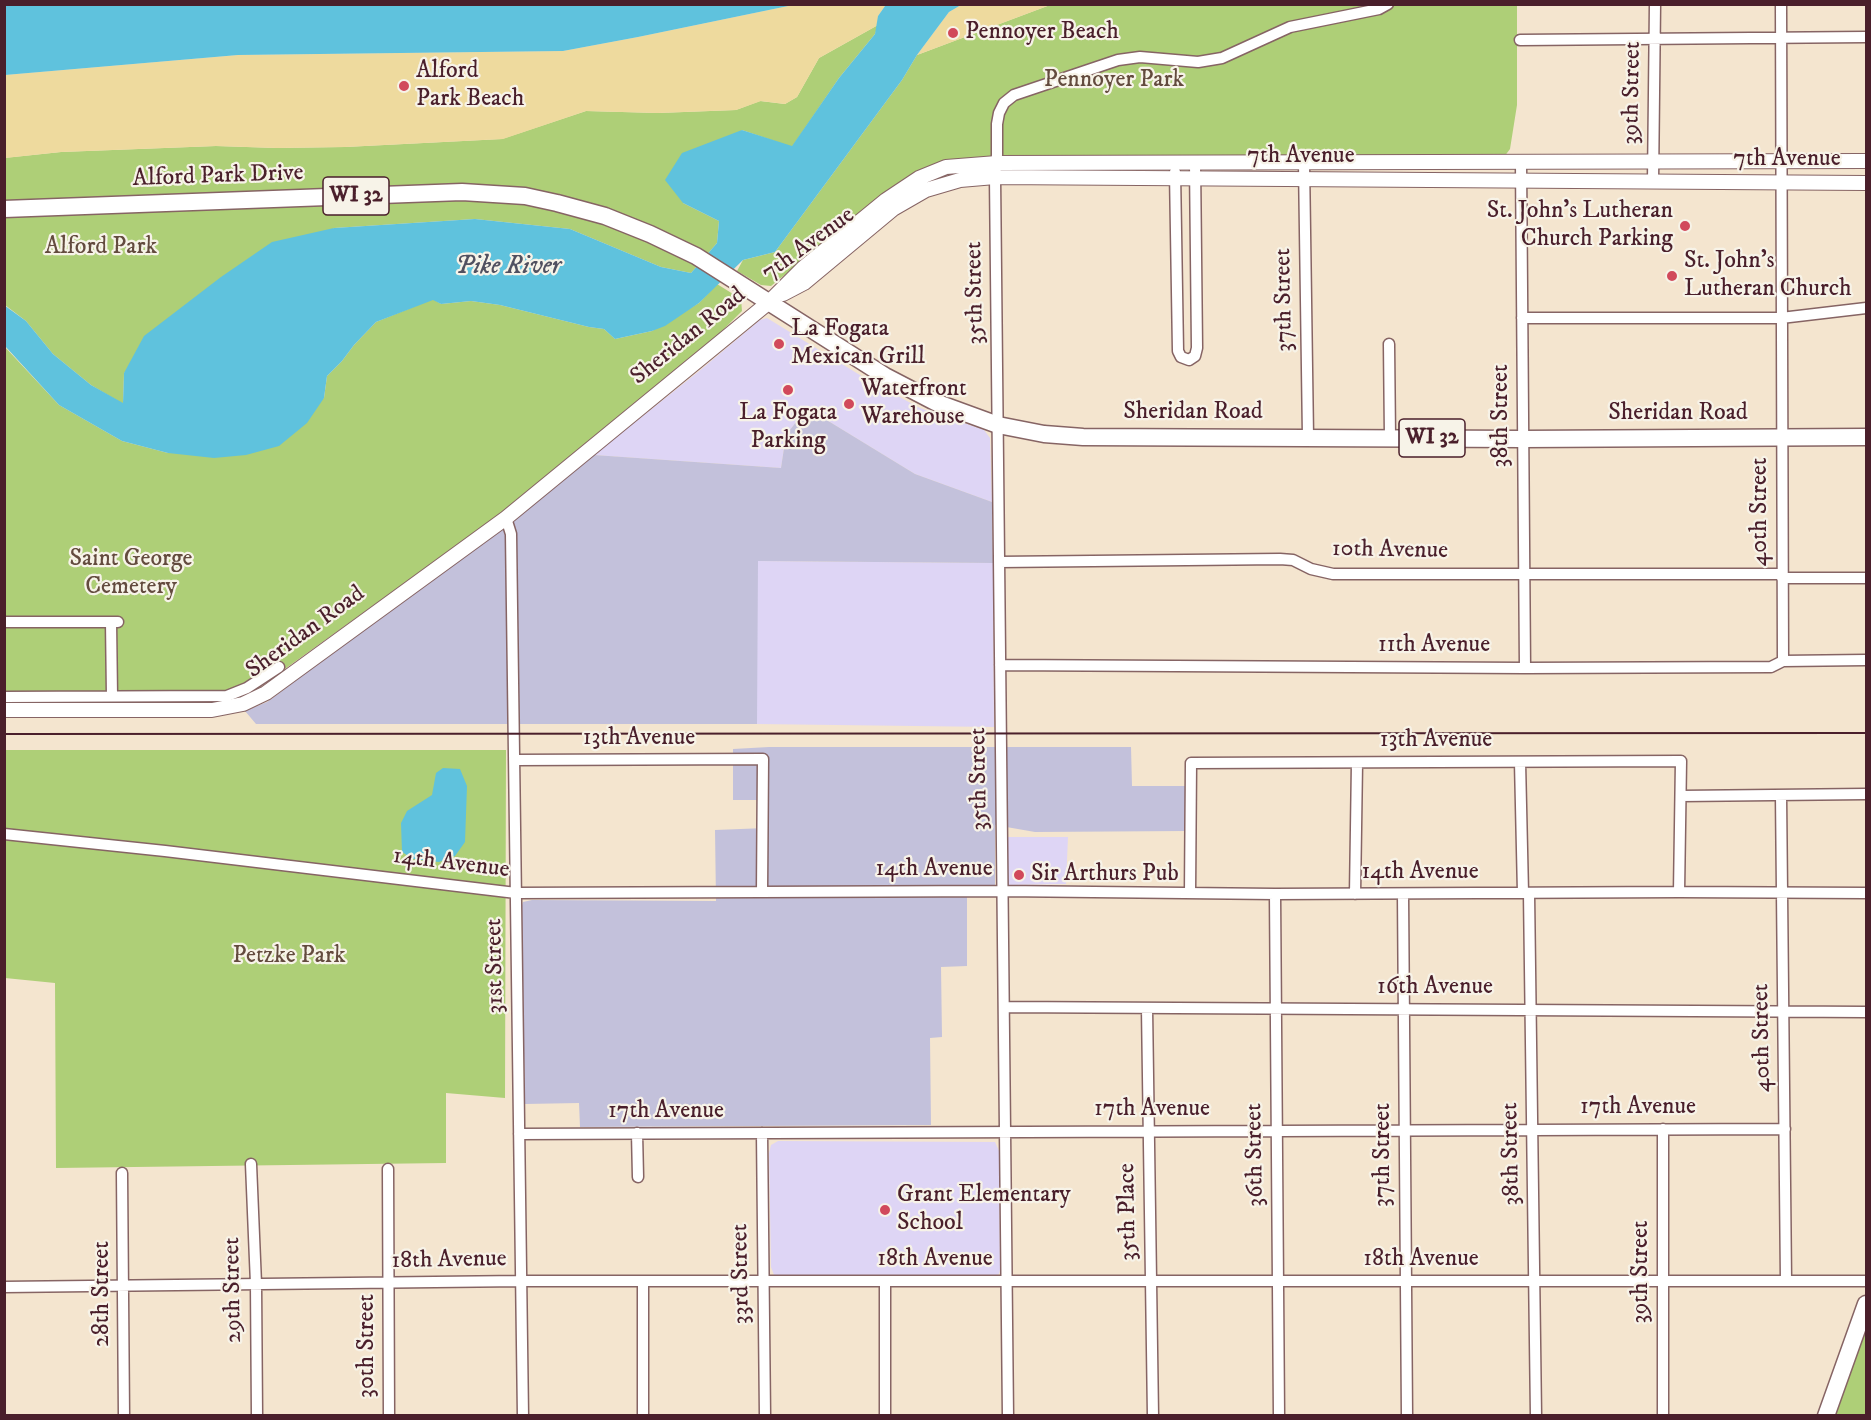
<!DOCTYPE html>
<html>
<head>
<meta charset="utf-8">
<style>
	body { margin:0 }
	#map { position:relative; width:1871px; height:1420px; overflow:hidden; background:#f4e5cf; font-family:"IM FELL DW Pica",serif }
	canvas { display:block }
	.frame { position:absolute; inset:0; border:6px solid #4a1f2b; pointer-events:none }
</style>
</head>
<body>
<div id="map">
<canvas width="1871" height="1420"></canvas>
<div class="frame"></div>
</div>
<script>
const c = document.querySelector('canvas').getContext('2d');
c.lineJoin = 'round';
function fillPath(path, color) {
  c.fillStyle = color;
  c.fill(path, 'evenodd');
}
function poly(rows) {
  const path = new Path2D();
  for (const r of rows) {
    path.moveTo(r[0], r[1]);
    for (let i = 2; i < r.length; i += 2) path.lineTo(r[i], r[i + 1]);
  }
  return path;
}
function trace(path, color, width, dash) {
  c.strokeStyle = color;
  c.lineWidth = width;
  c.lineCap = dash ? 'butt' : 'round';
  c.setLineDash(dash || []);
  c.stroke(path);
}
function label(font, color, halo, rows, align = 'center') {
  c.font = font + ' "IM FELL DW Pica",serif';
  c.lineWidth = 4.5;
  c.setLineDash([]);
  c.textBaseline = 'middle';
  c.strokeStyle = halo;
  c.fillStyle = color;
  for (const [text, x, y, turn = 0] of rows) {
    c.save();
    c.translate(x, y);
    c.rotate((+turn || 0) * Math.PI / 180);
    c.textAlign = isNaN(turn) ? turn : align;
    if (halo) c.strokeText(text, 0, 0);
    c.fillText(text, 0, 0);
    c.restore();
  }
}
fillPath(poly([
	[767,318,868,380,920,408,984,430,990,438,992,502,915,474,807,408,786,435,781,468,594,455,698,372,760,320],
	[757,561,993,563,994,727,757,724],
	[1008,837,1068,837,1066,884,1008,885],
	[778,1141,995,1142,999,1151,1000,1270,999,1274,994,1276,774,1275,771,1267,769,1153,771,1145]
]), '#ded5f5');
fillPath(poly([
	[807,408,915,474,992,502,993,563,758,561,757,724,256,724,245,711,267,702,282,691,594,455,781,468,786,435],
	[769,747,1131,747,1132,786,1185,786,1185,831,1035,832,995,825,995,885,967,888,967,966,941,967,942,1037,930,1038,931,1125,580,1127,579,1103,525,1104,521,908,523,902,532,900,716,901,715,830,766,828,766,800,733,800,733,749]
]), '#c3c1db');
fillPath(poly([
	[1198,4,1517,5,1517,105,1510,149,1504,157,931,167,889,190,771,286,761,285,737,271,743,260,775,252,902,80,917,55,1050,5],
	[878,25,875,34,839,78,792,147,742,130,683,203,719,221,717,243,691,273,661,267,570,229,475,219,334,228,124,373,123,404,91,385,53,354,26,321,5,305,4,158,61,152,216,146,277,148,345,147,502,139,586,111,658,113,736,110,760,101,785,104,797,97,819,58],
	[717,284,741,299,742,311,707,346,502,513,243,699,5,702,4,346,59,405,122,441,168,453,324,398,327,376,342,361,354,345,376,322,433,299,441,304,471,301,500,305,589,327,604,329,615,339,652,331,699,303],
	[4,750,506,750,505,1098,446,1093,446,1163,56,1168,55,983,5,978],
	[1866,1330,1866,1415,1835,1415]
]), '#aecf77');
fillPath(poly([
	[793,5,890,5,885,6,878,16,878,25,819,58,797,97,785,104,761,101,736,110,658,113,586,111,503,139,345,147,277,148,216,146,61,152,5,158,5,75,238,55,563,51,638,37],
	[961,5,1050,5,917,55,949,12]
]), '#eeda9e');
fillPath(poly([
	[5,4,793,4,793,5,638,37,563,51,238,55,5,75],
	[890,4,961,5,949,12,917,55,902,80,775,252,743,260,699,303,665,326,652,331,615,339,604,329,589,327,500,305,471,301,441,304,433,300,376,322,354,345,342,361,327,376,324,398,307,423,279,446,246,455,214,458,168,453,122,441,59,405,5,346,4,305,26,321,53,354,91,385,123,403,124,373,144,336,221,277,272,242,334,228,475,219,570,229,661,267,691,273,717,243,719,221,683,203,665,180,682,153,742,130,792,146,839,78,875,34,878,16,885,6],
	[443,768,460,769,467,786,465,842,455,856,439,862,413,859,402,852,401,823,407,811,432,795,436,773]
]), '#5fc2dd');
const street = poly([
	[1781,4,1783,661],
	[1520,40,1866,37],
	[1304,163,1308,437],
	[1521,163,1525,668],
	[1175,172,1178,351,1181,357,1189,360,1195,356,1197,348,1195,163],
	[1653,182,1655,4],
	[1522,318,1781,318,1866,308],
	[1389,344,1390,438],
	[506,518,511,534,523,1416],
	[999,562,1280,559,1293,560,1311,569,1333,574,1782,574],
	[1782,578,1866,578],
	[4,622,118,622],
	[111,622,112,696],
	[1000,665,1525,668,1771,667,1783,661,1866,660],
	[4,697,227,696,247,688,279,667],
	[514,760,763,759,762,892],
	[1520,762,1523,893],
	[1781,795,1786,1281],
	[1681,796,1866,794],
	[4,834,165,851,516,893,1003,891,1275,894,1679,892,1866,893],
	[1190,893,1191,763,1681,761,1679,892],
	[1529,893,1536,1416],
	[1275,894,1279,1416],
	[1355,894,1357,763],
	[1403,894,1407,1416],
	[1004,1007,1866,1012],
	[1147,1008,1153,1416],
	[1663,1129,1663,1416],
	[637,1133,638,1177],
	[762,1133,765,1416],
	[519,1134,1785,1129],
	[251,1164,256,1284,257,1416],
	[388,1169,389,1416],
	[122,1173,124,1416],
	[643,1281,643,1416],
	[885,1281,885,1416],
	[4,1287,521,1281,1866,1281],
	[1008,1416,995,177,997,155,997,124,999,113,1004,103,1014,95,1118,60,1140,57,1198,62,1222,58,1290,27,1379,9,1388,4]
]);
const secondary = poly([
	[783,294,804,283,893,209,926,190,960,180,995,177,1866,183],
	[4,710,212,710,243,704,266,693,506,518,768,303,803,268,886,200,919,178,946,167,997,163,1866,161]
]);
const primary = poly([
	[4,209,462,192,525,196,557,203,605,216,650,234,696,256,885,376,935,402,998,425,1044,434,1083,437,1523,439,1866,437],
	[1826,1416,1866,1304]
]);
trace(street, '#866464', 13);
trace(secondary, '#866464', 16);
trace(primary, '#866464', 19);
trace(street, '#fff', 10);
trace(secondary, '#fff', 14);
trace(primary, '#fff', 16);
trace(poly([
	[4,734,1866,733]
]), '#4a1f2b', 2);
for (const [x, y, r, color] of [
	[953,33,6,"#d1495b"],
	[404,86,6,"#d1495b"],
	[1685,226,6,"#d1495b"],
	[1672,276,6,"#d1495b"],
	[779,344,6,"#d1495b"],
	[788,390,6,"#d1495b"],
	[849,404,6,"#d1495b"],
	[1019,875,6,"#d1495b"],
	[885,1210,6,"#d1495b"]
]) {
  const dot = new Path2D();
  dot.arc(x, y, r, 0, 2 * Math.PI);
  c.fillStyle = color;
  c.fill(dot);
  trace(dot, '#f7f3e8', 2);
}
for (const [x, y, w] of [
	[356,196,66],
	[1432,438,66]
]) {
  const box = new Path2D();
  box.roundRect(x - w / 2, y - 19, w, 38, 4.5);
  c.fillStyle = '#f7f3e8';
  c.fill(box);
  trace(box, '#4a1f2b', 1.5);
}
label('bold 22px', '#4a1f2b', null, [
	["WI 32",356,196],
	["WI 32",1432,438]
]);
label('24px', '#4a1f2b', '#f7f3e8', [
	["Pennoyer Beach",965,33],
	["Alford",416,72],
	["Park Beach",416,100],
	["St. John's Lutheran",1673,212,"right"],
	["Church Parking",1673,240,"right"],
	["St. John's",1684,262],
	["Lutheran Church",1684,290],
	["La Fogata",791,330],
	["Mexican Grill",791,358],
	["Waterfront",861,390],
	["Warehouse",861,418],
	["La Fogata",788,414,"center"],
	["Parking",788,442,"center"],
	["Sir Arthurs Pub",1031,875],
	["Grant Elementary",897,1196],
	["School",897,1224]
], 'left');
label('24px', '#634b3e', '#f7f3e8', [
	["Pennoyer Park",1114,81],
	["Alford Park",101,248],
	["Saint George",131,560],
	["Cemetery",131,588],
	["Petzke Park",289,957]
]);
label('24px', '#4a1f2b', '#f7f3e8', [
	["39th Street",1633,93,-89],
	["7th Avenue",1301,157],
	["7th Avenue",1787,160],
	["Alford Park Drive",218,177,-2],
	["7th Avenue",809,245,-36],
	["35th Street",976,293,-91],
	["37th Street",1285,300,-91],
	["Sheridan Road",689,337,-39],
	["Sheridan Road",1193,413],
	["Sheridan Road",1678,414],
	["38th Street",1502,416,-90],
	["40th Street",1761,512,-90],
	["10th Avenue",1390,551,1],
	["Sheridan Road",306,633,-36],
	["11th Avenue",1434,646],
	["13th Avenue",639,739],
	["13th Avenue",1436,741],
	["35th Street",980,779,-91],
	["14th Avenue",451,864,7],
	["14th Avenue",934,870],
	["14th Avenue",1420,873],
	["31st Street",496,966,-91],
	["16th Avenue",1435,988],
	["40th Street",1763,1038,-91],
	["17th Avenue",1638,1108],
	["17th Avenue",1152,1110],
	["17th Avenue",666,1112],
	["38th Street",1512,1154,-91],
	["36th Street",1256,1155,-91],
	["37th Street",1384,1155,-90],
	["35th Place",1129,1212,-91],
	["18th Avenue",935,1260],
	["18th Avenue",1421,1260],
	["18th Avenue",449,1261,-1],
	["39th Street",1642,1272,-90],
	["33rd Street",742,1274,-91],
	["29th Street",234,1290,-91],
	["28th Street",103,1294,-90],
	["30th Street",368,1346,-90]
]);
label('italic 26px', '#505060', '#f7f3e8', [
	["Pike River",508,268]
]);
</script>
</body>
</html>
